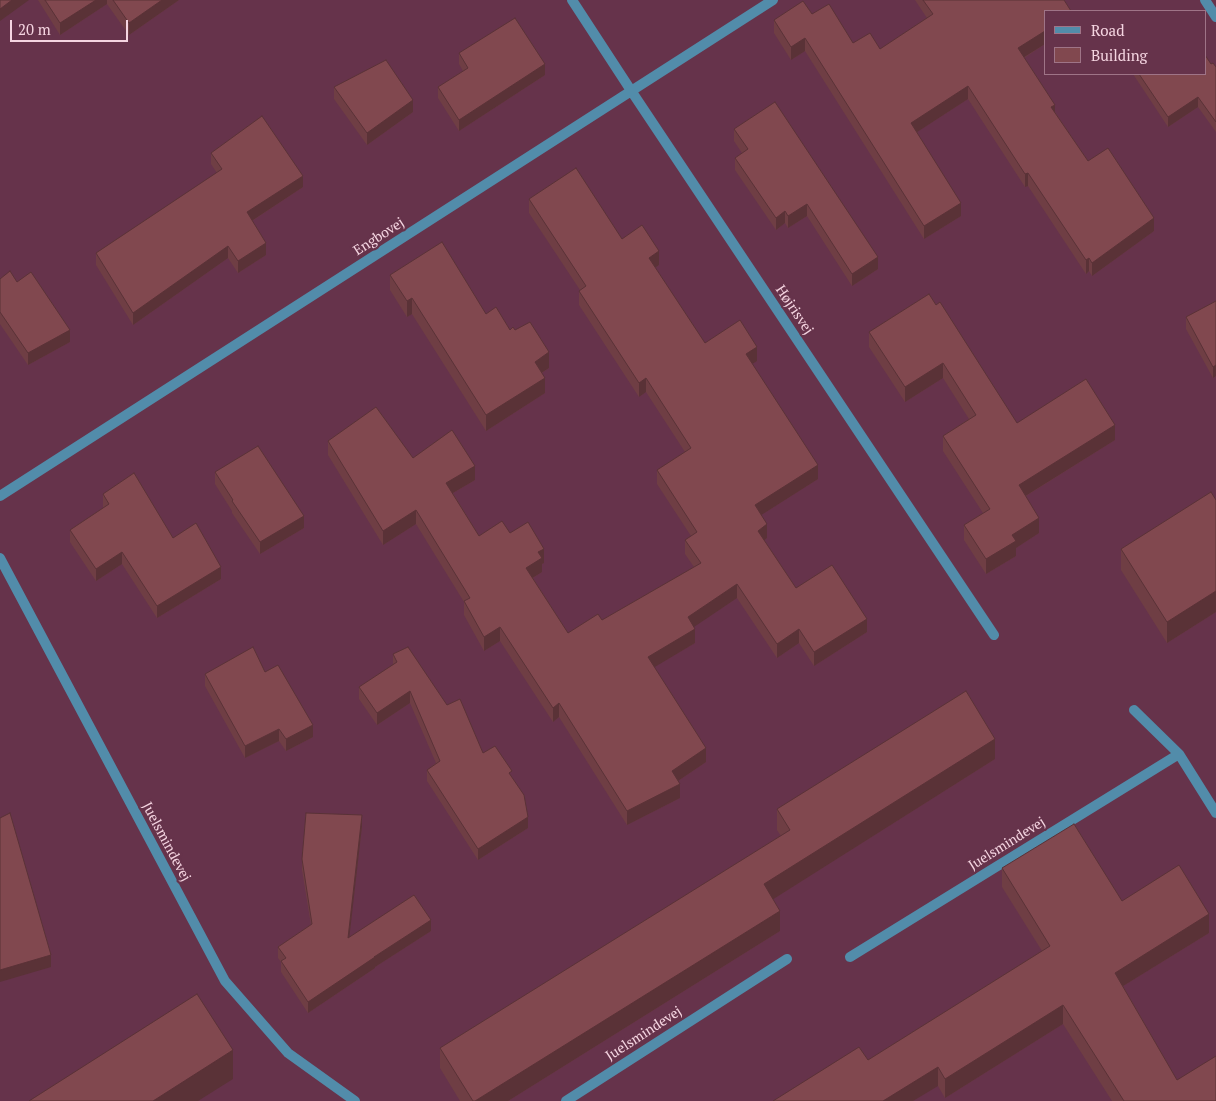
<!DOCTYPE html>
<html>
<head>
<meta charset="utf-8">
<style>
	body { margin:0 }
	#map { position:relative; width:1216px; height:1101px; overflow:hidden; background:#66334b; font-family:"PT Serif",serif }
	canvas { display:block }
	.legend { position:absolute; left:1044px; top:10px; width:162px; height:65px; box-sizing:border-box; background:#66334b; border:1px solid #9f7487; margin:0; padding:6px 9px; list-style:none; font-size:15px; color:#f5d5e1 }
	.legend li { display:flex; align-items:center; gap:10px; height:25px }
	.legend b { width:25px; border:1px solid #9f7487 }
	.scale { position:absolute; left:10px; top:20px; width:118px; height:22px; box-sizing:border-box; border:2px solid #f5d5e1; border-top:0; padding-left:6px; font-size:15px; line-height:18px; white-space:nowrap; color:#f5d5e1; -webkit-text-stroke:4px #66334b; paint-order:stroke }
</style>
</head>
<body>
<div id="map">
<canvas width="1216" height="1101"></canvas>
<ul class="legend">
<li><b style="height:6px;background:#528caa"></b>Road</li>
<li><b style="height:14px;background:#81484f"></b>Building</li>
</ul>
<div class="scale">20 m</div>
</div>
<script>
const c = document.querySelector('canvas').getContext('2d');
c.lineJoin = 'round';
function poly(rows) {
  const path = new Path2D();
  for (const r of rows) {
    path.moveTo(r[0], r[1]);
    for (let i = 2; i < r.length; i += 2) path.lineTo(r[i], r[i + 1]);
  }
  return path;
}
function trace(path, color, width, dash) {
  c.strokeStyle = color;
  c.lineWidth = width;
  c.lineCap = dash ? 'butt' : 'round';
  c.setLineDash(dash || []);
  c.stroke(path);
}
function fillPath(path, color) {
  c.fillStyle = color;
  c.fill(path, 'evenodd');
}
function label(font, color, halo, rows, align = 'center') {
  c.font = font + ' "PT Serif",serif';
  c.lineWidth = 4.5;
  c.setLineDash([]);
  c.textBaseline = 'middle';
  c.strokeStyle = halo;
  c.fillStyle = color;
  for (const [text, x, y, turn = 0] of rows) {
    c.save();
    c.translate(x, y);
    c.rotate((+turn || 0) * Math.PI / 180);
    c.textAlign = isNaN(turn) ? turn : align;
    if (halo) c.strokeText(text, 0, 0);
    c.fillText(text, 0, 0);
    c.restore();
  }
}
trace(poly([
	[572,0,632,92,994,635],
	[1205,0,1216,17],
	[0,496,773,0],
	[0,558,225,981,288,1053,355,1101],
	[1134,710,1179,754,1216,813],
	[850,957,1179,754],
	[566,1101,787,959]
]), '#528caa', 10);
fillPath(poly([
	[38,0,179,0,129,35,107,4,60,35],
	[915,0,1064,0,1045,44,1024,58,1055,112,1088,161,1154,231,1092,276,1089,271,1086,274,1028,186,1025,187,968,99,917,132,961,216,924,239,805,51,791,60,774,33,774,20,812,14,853,43,880,49,927,18],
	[459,53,545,75,459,131,438,98,438,87,463,71,459,64],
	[1211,64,1216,67,1216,132,1198,107,1168,127,1133,74,1205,74],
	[334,87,413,112,367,145,334,99],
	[734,129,878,269,852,286,807,216,788,228,785,223,776,230,735,170,735,158,742,153,734,141],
	[211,153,303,187,252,221,266,255,238,273,228,258,133,325,96,265,96,253,217,173,211,164],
	[529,199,622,239,659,265,655,268,705,343,757,361,752,364,818,479,761,515,767,538,764,540,796,588,867,632,814,666,799,643,777,658,737,598,693,627,695,643,654,667,706,762,678,781,680,798,627,825,559,717,553,722,500,641,484,651,464,615,464,602,416,524,383,545,328,455,328,441,413,458,475,480,453,493,479,536,510,533,544,563,542,564,542,572,533,578,568,633,602,620,694,567,685,554,685,540,691,536,657,484,657,470,685,452,646,392,639,397,579,305,579,291,580,290,529,213],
	[390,275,486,314,510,330,515,330,549,368,542,373,545,393,486,431,412,314,407,317,390,290],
	[0,279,70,342,28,365,0,324],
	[929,294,1017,423,1115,440,1026,496,1039,533,1016,548,1016,556,986,574,964,540,964,525,983,513,943,451,943,436,969,419,943,378,905,402,869,347,869,332],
	[1216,301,1216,376,1213,378,1186,329,1186,317],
	[215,472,304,528,260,554,232,513,232,511,215,484],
	[103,494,173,538,221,579,157,618,122,564,96,581,70,542,70,530,103,508],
	[1216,500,1216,612,1167,643,1121,570,1121,549],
	[393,654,447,705,483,753,512,777,528,828,478,860,427,781,427,770,436,763,410,703,377,725,359,699,359,687,393,665],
	[265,672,313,737,286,751,279,741,245,758,205,686,205,674],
	[995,759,773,899,780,931,508,1101,460,1101,440,1068,440,1048,781,836,777,830,777,809],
	[362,826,349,937,431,931,375,967,375,968,308,1013,281,972,281,962,278,958,278,947,311,925,302,870,302,859],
	[1002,868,1122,901,1209,933,1123,986,1177,1080,1216,1101,1112,1101,1063,1024,945,1098,938,1086,868,1060,1042,951,1002,887]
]), '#6f3e44');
fillPath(poly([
	[12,0,29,0,0,21,0,9],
	[96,0,107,0,107,4,60,35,60,23],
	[162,0,179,0,129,35,129,23],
	[1045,31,1045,44,1018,61,1018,48],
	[805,38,805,51,791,60,791,47],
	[545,64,545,75,459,131,459,120],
	[968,86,968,99,911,136,911,123],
	[1198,97,1198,107,1168,127,1168,117],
	[413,100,413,112,367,145,367,133],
	[1055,105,1055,118,1051,107],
	[1028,173,1028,186,1025,187,1025,174],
	[303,176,303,187,247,224,247,212],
	[961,203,961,216,924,239,924,226],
	[807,204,807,216,788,228,788,216],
	[785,211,785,223,776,230,776,218],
	[1154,218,1154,231,1092,276,1092,263],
	[266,243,266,255,238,273,238,261],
	[228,246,228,258,133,325,133,313],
	[659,251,659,265,649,272,649,258],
	[878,257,878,269,852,286,852,274],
	[1089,258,1089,271,1086,274,1086,260],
	[412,298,412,314,407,317,407,301],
	[70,330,70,342,28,365,28,353],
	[757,347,757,361,746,368,746,354],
	[549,352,549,368,535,377,535,362],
	[943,363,943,378,905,402,905,387],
	[1216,365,1216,376,1213,378,1213,367],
	[545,378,545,393,486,431,486,415],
	[646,378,646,392,639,397,639,383],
	[1115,425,1115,440,1019,500,1019,485],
	[818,465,818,479,755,519,755,505],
	[475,466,475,480,446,497,446,483],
	[416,510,416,524,383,545,383,531],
	[304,516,304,528,260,554,260,542],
	[1039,518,1039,533,1016,548,1016,556,986,574,986,559,1012,535],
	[767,524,767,538,758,545,758,531],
	[544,549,544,563,542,564,542,572,526,582,526,568,538,552],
	[122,552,122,564,96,581,96,569],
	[221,567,221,579,157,618,157,606],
	[737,584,737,598,688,631,688,617],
	[1216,591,1216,612,1167,643,1167,622],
	[867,619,867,632,814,666,814,652],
	[500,627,500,641,484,651,484,637],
	[695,629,695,643,648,671,648,657],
	[799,629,799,643,777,658,777,644],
	[410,691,410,703,377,725,377,713],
	[559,703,559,717,553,722,553,708],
	[313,725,313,737,286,751,286,739],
	[279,729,279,741,245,758,245,746],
	[995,739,995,759,764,905,764,884],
	[706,748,706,762,672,785,672,771],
	[680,784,680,798,627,825,627,811],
	[362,815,362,826,348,949,348,938],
	[528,817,528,828,478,860,478,849],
	[780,911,780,931,508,1101,475,1101],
	[1209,914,1209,933,1115,991,1115,973],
	[431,920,431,931,375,967,375,968,308,1013,308,1002,374,957],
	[51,955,51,967,0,982,0,970],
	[1063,1005,1063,1024,945,1098,945,1079],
	[233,1050,233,1079,198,1101,153,1101],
	[938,1067,938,1086,913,1101,883,1101]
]), '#5a3237');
const building = poly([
	[0,0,12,0,0,9,0,0],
	[45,0,96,0,60,23,45,0],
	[113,0,162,0,129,23,113,0],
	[923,0,1064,0,1071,11,1045,11,1045,31,1018,48,1055,105,1051,107,1088,161,1108,148,1154,218,1092,263,1089,258,1086,260,1028,173,1025,174,968,86,911,123,961,203,924,226,805,38,791,47,774,20,803,1,812,14,829,4,853,43,870,33,880,49,933,14,923,0],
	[515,18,545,64,459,120,438,87,468,68,459,53,515,18],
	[1205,55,1211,64,1213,63,1216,67,1216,122,1198,97,1168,117,1139,74,1205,74,1205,55],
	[386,60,413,100,367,133,334,87,386,60],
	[775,102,878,257,852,274,807,204,788,216,785,211,776,218,735,158,748,149,734,129,775,102],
	[262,116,303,176,247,212,266,243,238,261,228,246,133,313,96,253,222,169,211,153,262,116],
	[576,168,622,239,642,225,659,251,649,258,705,343,740,320,757,347,746,354,818,465,755,505,767,524,758,531,796,588,832,565,867,619,814,652,799,629,777,644,737,584,688,617,695,629,648,657,706,748,672,771,680,784,627,811,559,703,553,708,500,627,484,637,464,601,470,598,416,510,383,531,328,441,376,407,413,458,452,430,475,466,446,483,479,536,502,521,510,533,528,522,544,549,538,552,542,558,526,568,568,633,598,614,602,620,701,563,685,540,697,532,657,470,691,448,646,378,639,383,579,291,586,286,529,199,576,168],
	[442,242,486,314,496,307,510,330,513,327,515,330,530,322,549,352,535,362,545,378,486,415,412,298,407,301,390,275,442,242],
	[10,271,17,282,31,272,70,330,28,353,0,312,0,279,10,271],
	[929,294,936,305,940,302,1017,423,1086,379,1115,425,1019,485,1039,518,1012,535,1016,541,986,559,964,525,990,509,943,436,976,415,943,363,905,387,869,332,929,294],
	[1216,301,1216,365,1213,367,1186,317,1216,301],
	[258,446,304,516,260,542,232,501,233,500,215,472,258,446],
	[134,473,173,538,196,523,221,567,157,606,122,552,96,569,70,530,109,504,103,494,134,473],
	[1211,492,1216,500,1216,591,1167,622,1121,549,1211,492],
	[253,647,265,672,278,665,313,725,286,739,279,729,245,746,205,674,253,647],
	[408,647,447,705,460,699,483,753,495,746,512,771,509,773,524,795,528,817,478,849,427,770,440,761,410,691,377,713,359,687,397,662,393,654,408,647],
	[966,691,995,739,764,884,780,911,475,1101,473,1101,440,1048,790,830,777,809,966,691],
	[10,813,51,955,0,970,0,818,10,813],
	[306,813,362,815,348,938,414,895,431,920,374,957,375,957,308,1002,281,961,286,958,278,947,312,924,302,859,306,813],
	[1074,824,1122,901,1179,865,1209,914,1115,973,1177,1080,1216,1056,1216,1101,1124,1101,1063,1005,945,1079,938,1067,883,1101,773,1101,859,1047,868,1060,1050,946,1002,868,1074,824],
	[197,994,233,1050,153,1101,29,1101,197,994]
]);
fillPath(building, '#81484f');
trace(building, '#5a3237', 1);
label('14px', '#f5d5e1', '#66334b', [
	["Engbovej",379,237,-33],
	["Højrisvej",794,310,56],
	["Juelsmindevej",166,842,62],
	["Juelsmindevej",1007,844,-32],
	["Juelsmindevej",644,1034,-33]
]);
</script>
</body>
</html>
